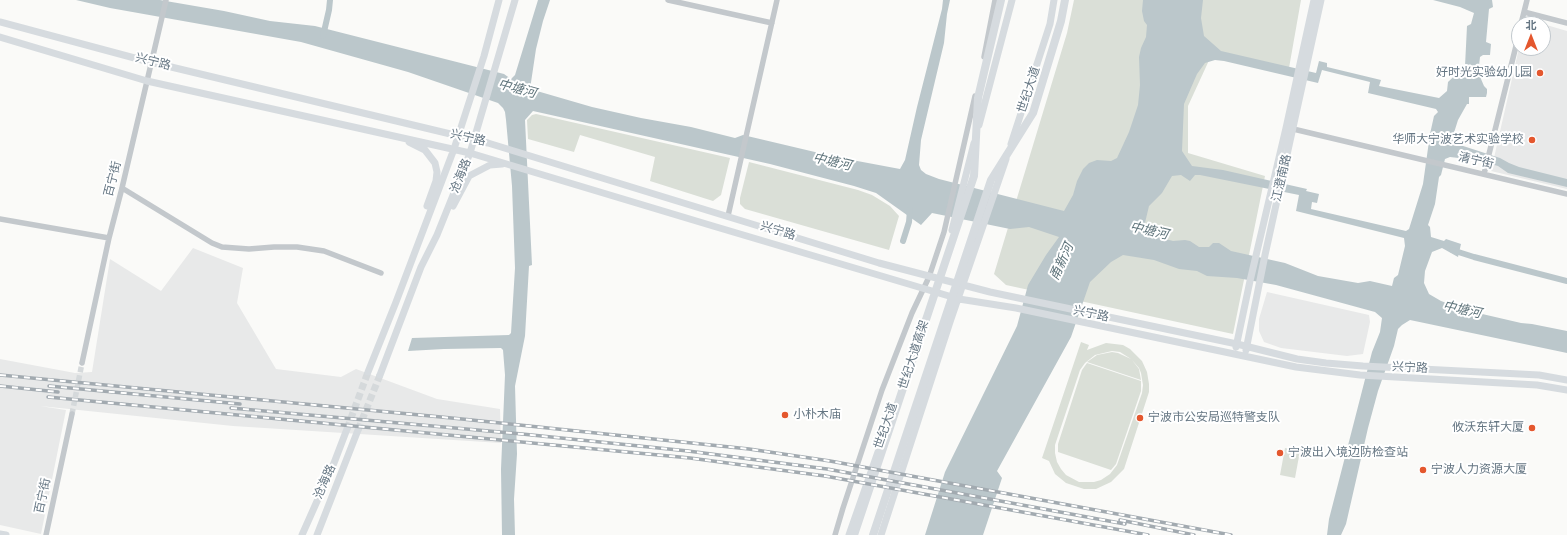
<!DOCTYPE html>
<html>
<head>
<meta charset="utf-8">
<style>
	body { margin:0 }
	#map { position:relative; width:1567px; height:535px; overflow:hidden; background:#fafaf8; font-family:Arial,"Noto Sans SC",sans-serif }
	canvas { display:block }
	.north { position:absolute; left:1511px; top:16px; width:40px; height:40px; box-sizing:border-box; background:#fff; border:1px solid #c1c8cd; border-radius:50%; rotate:0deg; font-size:11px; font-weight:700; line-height:16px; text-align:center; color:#657683 }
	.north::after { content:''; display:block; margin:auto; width:14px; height:18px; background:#e4572e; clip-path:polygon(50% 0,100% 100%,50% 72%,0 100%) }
</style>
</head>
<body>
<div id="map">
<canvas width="1567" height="535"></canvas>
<div class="north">北</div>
</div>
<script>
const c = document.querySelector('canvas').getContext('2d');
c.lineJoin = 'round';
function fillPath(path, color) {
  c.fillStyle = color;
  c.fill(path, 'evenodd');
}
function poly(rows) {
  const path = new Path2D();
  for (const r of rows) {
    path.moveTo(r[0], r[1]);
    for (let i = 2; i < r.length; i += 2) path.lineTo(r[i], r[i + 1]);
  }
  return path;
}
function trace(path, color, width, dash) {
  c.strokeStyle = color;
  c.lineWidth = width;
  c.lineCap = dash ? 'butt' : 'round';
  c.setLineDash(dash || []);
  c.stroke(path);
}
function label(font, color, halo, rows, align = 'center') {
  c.font = font + ' Arial,"Noto Sans SC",sans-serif';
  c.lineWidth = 4;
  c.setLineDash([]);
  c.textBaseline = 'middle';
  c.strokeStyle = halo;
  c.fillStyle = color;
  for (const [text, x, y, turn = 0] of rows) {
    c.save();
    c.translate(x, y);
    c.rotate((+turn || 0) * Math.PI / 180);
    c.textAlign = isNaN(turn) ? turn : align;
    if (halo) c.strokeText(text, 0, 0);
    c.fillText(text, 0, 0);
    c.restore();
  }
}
fillPath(poly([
	[1543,24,1567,31,1567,189,1491,171,1519,48,1543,48],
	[193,248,243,268,237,303,276,369,341,377,356,369,437,399,500,409,501,443,233,426,40,406,66,410,41,534,0,525,0,359,75,373,92,372,110,259,161,291],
	[1267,292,1369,315,1370,322,1363,354,1347,356,1281,348,1264,342,1259,331,1259,319]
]), '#e8e9e9');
fillPath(poly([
	[1074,0,1301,0,1289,68,1211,56,1188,106,1188,153,1265,176,1233,334,1006,285,994,274,1067,33],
	[536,114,730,158,721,195,713,201,650,181,655,157,580,135,574,152,528,139,527,120,532,115],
	[749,162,858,190,872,195,890,206,899,216,889,250,745,209,740,204,740,198],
	[1081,342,1089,345,1087,350,1106,343,1123,345,1130,349,1142,361,1147,372,1149,384,1149,392,1124,469,1111,482,1096,489,1084,489,1066,483,1055,474,1049,461,1042,458],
	[1112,351,1120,352,1131,359,1118,353,1112,352,1097,355,1087,362,1141,380,1139,369,1132,360,1139,368,1141,373,1143,385,1142,393,1117,465,1110,474,1101,480,1094,482,1079,482,1066,475,1061,469,1057,462,1055,453,1055,445,1080,370,1085,363,1095,355],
	[1087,363,1141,381,1141,391,1116,464,1111,470,1058,452,1058,444,1082,370],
	[1285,448,1300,451,1295,478,1280,475]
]), '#dadfd7');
fillPath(poly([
	[76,0,160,0,224,11,270,21,315,26,504,74,511,79,515,75,538,0,550,0,543,21,536,49,530,89,592,107,641,118,691,127,735,138,743,135,836,157,900,169,905,160,917,107,942,9,943,0,950,0,947,14,944,43,921,140,919,165,921,170,926,174,939,179,1064,211,1073,195,1077,181,1083,169,1089,163,1097,160,1111,161,1117,158,1129,132,1138,105,1140,85,1139,57,1141,48,1146,37,1147,25,1144,21,1142,11,1143,0,1203,0,1201,18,1204,36,1221,51,1316,73,1319,61,1327,63,1327,67,1381,80,1379,86,1439,98,1447,91,1448,82,1465,66,1467,26,1471,24,1474,13,1460,7,1433,0,1492,0,1493,7,1489,9,1486,42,1491,44,1490,55,1483,55,1480,57,1479,66,1481,79,1484,86,1487,89,1487,93,1486,97,1469,97,1469,104,1467,104,1458,120,1452,139,1457,144,1500,158,1509,163,1519,167,1567,179,1567,187,1508,173,1498,166,1476,160,1450,157,1445,159,1441,175,1439,177,1435,204,1428,225,1430,227,1431,237,1444,241,1446,239,1461,244,1458,257,1442,248,1432,252,1425,271,1424,283,1429,294,1441,301,1465,310,1521,323,1532,324,1567,331,1567,353,1410,320,1402,325,1398,329,1394,346,1378,391,1368,428,1346,524,1341,535,1327,535,1329,519,1353,426,1372,352,1380,332,1382,318,1375,312,1276,285,1237,278,1207,276,1197,271,1179,269,1154,260,1123,255,1111,262,1090,282,1071,337,997,471,1002,478,983,535,925,535,945,472,1017,326,1028,285,1046,255,1059,237,1029,227,1010,229,932,213,921,225,876,193,854,186,770,164,533,111,525,120,532,265,529,266,525,336,515,386,517,454,514,499,515,535,502,535,501,469,505,375,503,350,501,348,444,349,408,351,412,338,509,335,511,333,515,268,512,186,506,120,505,112,503,108,498,103,408,72,301,42,110,8],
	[1215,60,1224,61,1318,83,1322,70,1370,82,1368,93,1436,109,1438,112,1434,116,1430,134,1423,184,1409,229,1406,231,1311,209,1312,202,1317,203,1319,194,1306,191,1307,189,1223,170,1192,166,1182,151,1184,104,1197,74,1205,63],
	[1181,175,1190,181,1195,175,1200,175,1299,195,1296,211,1404,238,1405,246,1398,275,1394,278,1392,286,1370,281,1358,283,1318,276,1285,263,1231,251,1219,243,1213,243,1209,247,1199,247,1190,241,1185,240,1173,241,1150,235,1144,227,1149,206,1162,193,1172,176]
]), '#bbc7cb');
trace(poly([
	[323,36,329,10,330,0],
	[903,241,909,222,910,210],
	[1452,250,1474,257,1567,281]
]), '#bbc7cb', 6);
trace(poly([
	[72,414,82,363]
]), '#d5d9db', 5.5, [5.5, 3]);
trace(poly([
	[347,429,368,372],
	[358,430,380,375]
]), '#d5d9db', 7, [7, 3.5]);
trace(poly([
	[668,0,772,23],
	[1524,12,1567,23],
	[1521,24,1527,0],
	[984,57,995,0],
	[1289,128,1567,194],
	[1484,174,1519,34],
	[122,188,212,243,222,247,249,249,274,247,297,247,324,251,381,273],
	[728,216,777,0],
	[0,219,109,238],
	[82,363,109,238,122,188,166,0],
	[46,535,72,414],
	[835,535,843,508,882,390,912,313,929,277,944,232,975,96]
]), '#c3c8cc', 5.5);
trace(poly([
	[0,22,142,60,488,143,879,263,990,292,1237,344,1297,359,1326,363,1363,366,1539,375,1567,380],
	[0,37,147,81,470,153,713,226,959,299,1016,308,1296,367,1360,375,1537,385,1567,390],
	[979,125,1012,0],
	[409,142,425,150,435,163,437,172,436,181,427,206],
	[1011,144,1050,24,1054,0],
	[453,206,469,176,490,165,502,164],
	[952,230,974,143],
	[1236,347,1250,281,1286,128,1314,0],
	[1246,350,1265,255,1321,0],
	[368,372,396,302,454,149,484,56,499,0],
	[380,375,421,267,437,235,470,153,515,0],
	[0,534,6,535],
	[302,535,334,463,347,429],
	[317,535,358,430],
	[849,535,878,452],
	[881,535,950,322,1006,159]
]), '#d6dbdf', 7);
trace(poly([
	[854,535,974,176,978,98,1001,0],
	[873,535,991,180,1033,113,1061,21,1065,0]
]), '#d6dbdf', 8);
const rail = poly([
	[0,375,462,419,749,449,830,461,1231,535],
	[0,386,58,392],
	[49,386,240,404],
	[48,397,690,458,825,476,1148,535],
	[231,408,522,434,688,451,827,469,1125,524],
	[1120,520,1194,535]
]);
trace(rail, '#a2aab0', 3.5);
trace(rail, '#fff', 2, [6]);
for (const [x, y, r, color] of [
	[1540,73,4,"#e4572e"],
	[1532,140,4,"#e4572e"],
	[785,415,4,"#e4572e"],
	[1140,418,4,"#e4572e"],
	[1532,428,4,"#e4572e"],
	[1280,453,4,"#e4572e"],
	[1423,470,4,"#e4572e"]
]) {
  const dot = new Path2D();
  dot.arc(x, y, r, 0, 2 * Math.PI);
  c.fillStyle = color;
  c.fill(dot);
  trace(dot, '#fff', 1.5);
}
label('12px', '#657683', '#fff', [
	["兴宁路",153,62,14],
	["世纪大道",1029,90,-72],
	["兴宁路",468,138,13],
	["清宁街",1476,161,13],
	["沧海路",461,176,-68],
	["江澄南路",1282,178,-77],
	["百宁街",113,179,-76],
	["兴宁路",778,231,17],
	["兴宁路",1091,314,12],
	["世纪大道高架",914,355,-72],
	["兴宁路",1410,368,3],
	["世纪大道",886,426,-71],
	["沧海路",325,482,-66],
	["百宁街",43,496,-78]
]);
label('12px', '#657683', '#fff', [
	["好时光实验幼儿园",1532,73,"right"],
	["华师大宁波艺术实验学校",1524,140,"right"],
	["小朴木庙",793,415],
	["宁波市公安局巡特警支队",1148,418],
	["攸沃东轩大厦",1524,428,"right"],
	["宁波出入境边防检查站",1288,453],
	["宁波人力资源大厦",1431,470]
], 'left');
label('italic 13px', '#60757c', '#fff', [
	["中塘河",517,89,15],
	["中塘河",832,162,13],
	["中塘河",1149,231,13],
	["甬新河",1062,262,-66],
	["中塘河",1462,310,12]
]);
</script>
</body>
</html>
